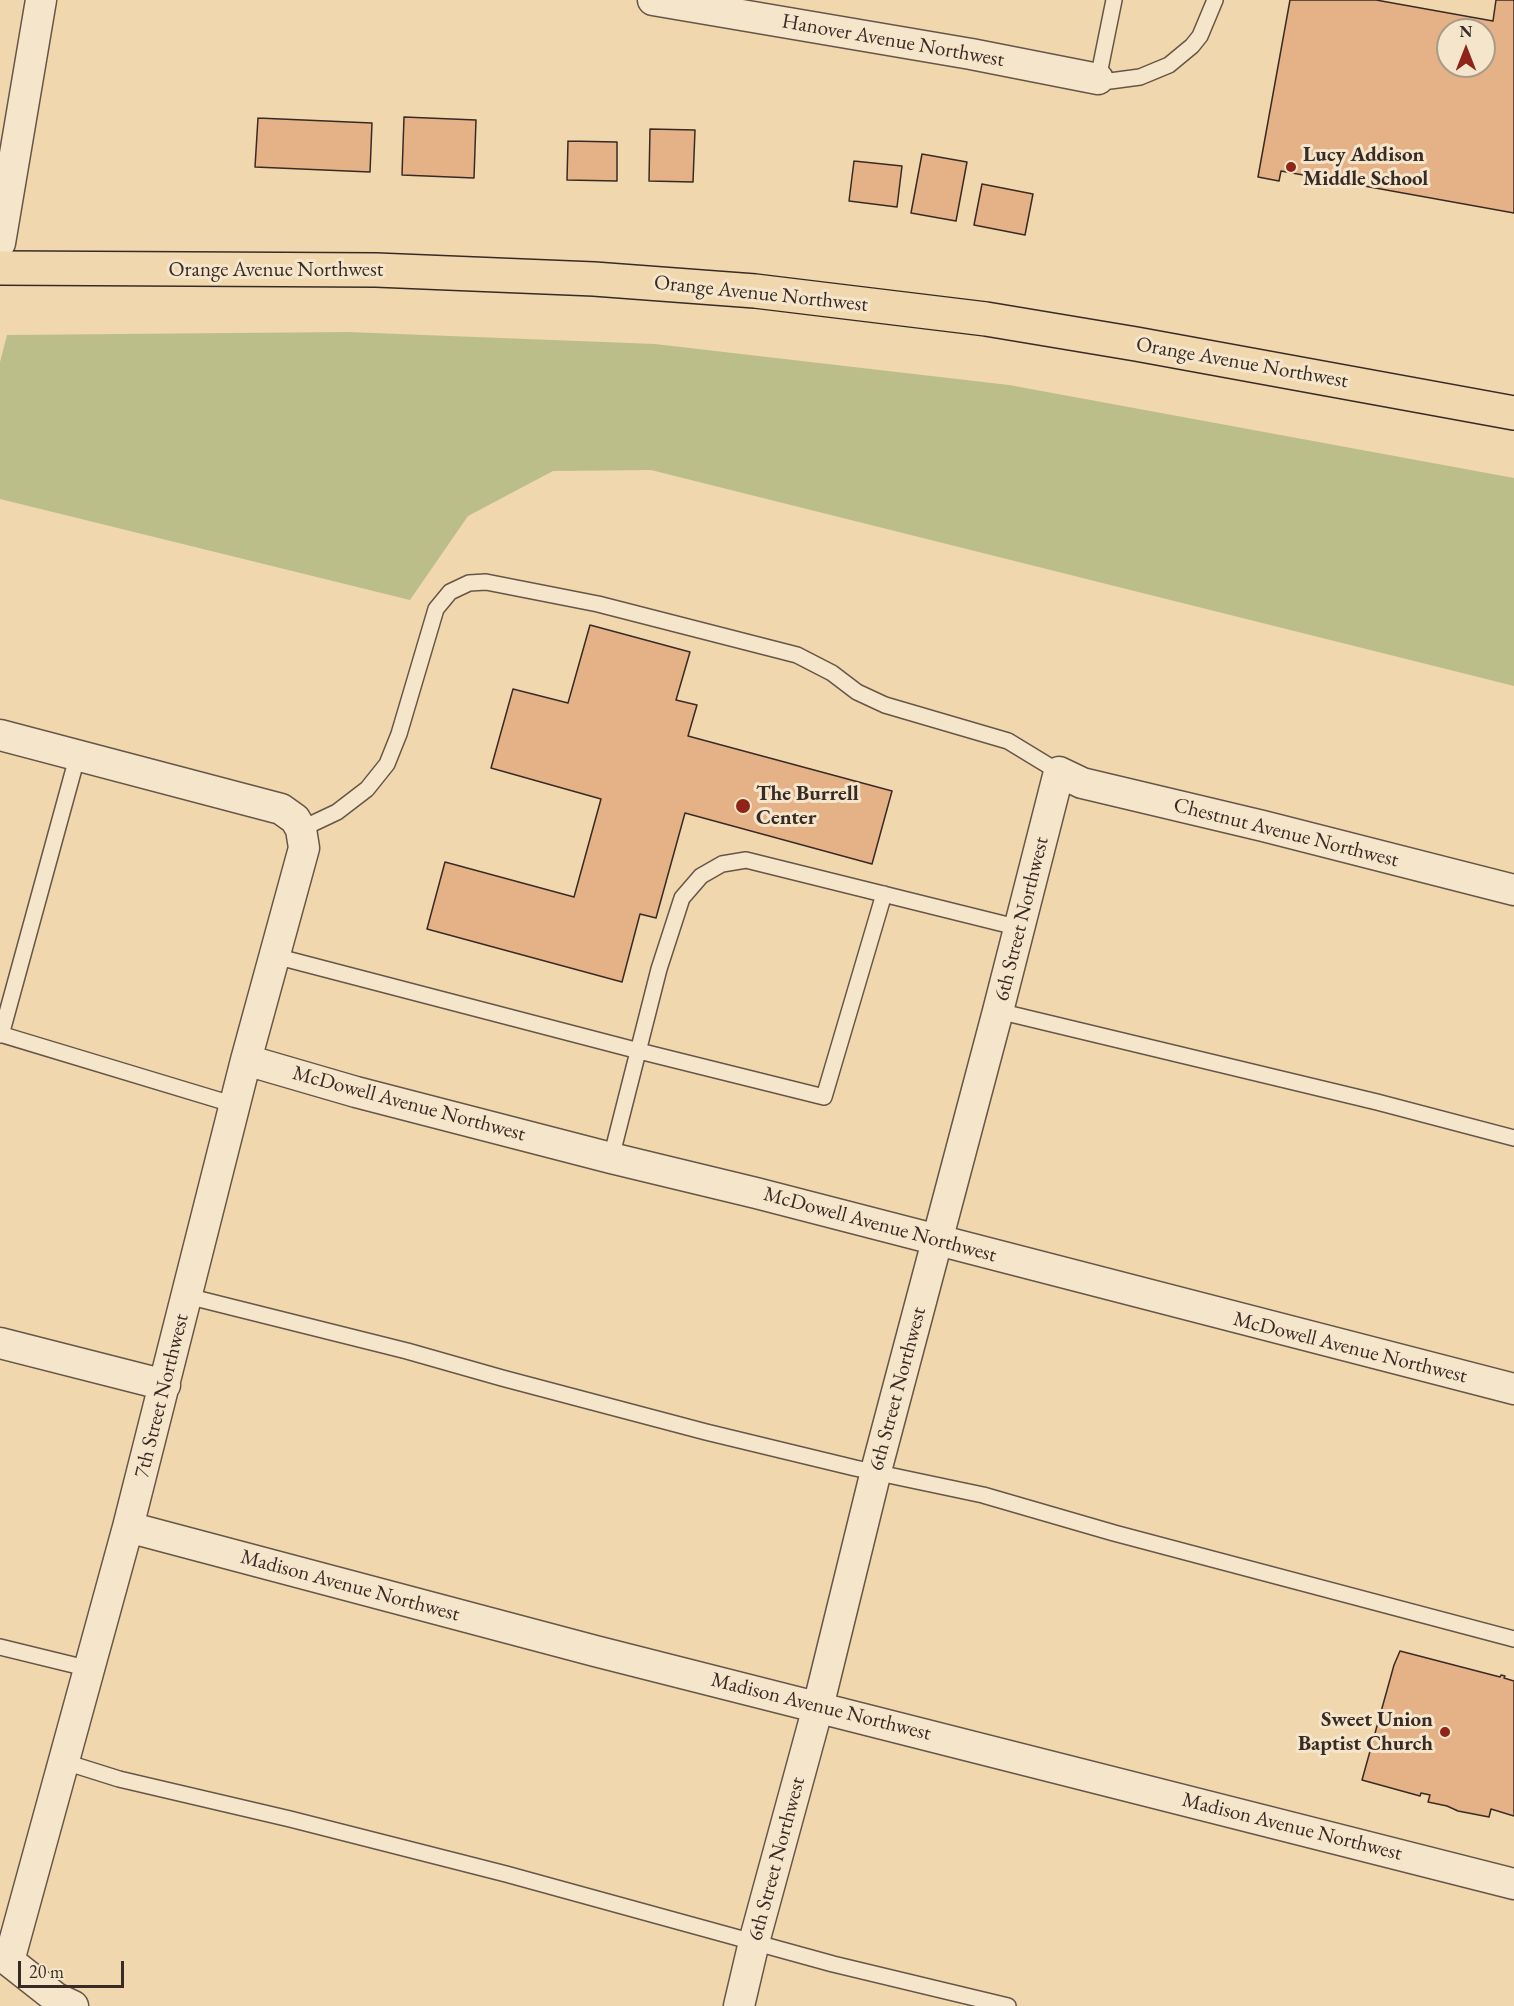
<!DOCTYPE html>
<html>
<head>
<meta charset="utf-8">
<style>
	body { margin:0 }
	#map { position:relative; width:1514px; height:2006px; overflow:hidden; background:#f0d7ae; font-family:"EB Garamond",serif }
	canvas { display:block }
	.north { position:absolute; left:1436px; top:18px; width:60px; height:60px; box-sizing:border-box; background:#f5e5ca; border:2px solid #a99b88; border-radius:50%; rotate:0deg; font-size:16px; font-weight:700; line-height:24px; text-align:center; color:#382b25 }
	.north::after { content:''; display:block; margin:auto; width:21px; height:27px; background:#8f2418; clip-path:polygon(50% 0,100% 100%,50% 72%,0 100%) }
	.scale { position:absolute; left:18px; top:1961px; width:106px; height:27px; box-sizing:border-box; border:3px solid #382b25; border-top:0; padding-left:8px; font-size:18px; line-height:21px; white-space:nowrap; color:#382b25; -webkit-text-stroke:4px #f5e5ca; paint-order:stroke }
</style>
</head>
<body>
<div id="map">
<canvas width="1514" height="2006"></canvas>
<div class="north">N</div>
<div class="scale">20 m</div>
</div>
<script>
const c = document.querySelector('canvas').getContext('2d');
c.lineJoin = 'round';
function fillPath(path, color) {
  c.fillStyle = color;
  c.fill(path, 'evenodd');
}
function poly(rows) {
  const path = new Path2D();
  for (const r of rows) {
    path.moveTo(r[0], r[1]);
    for (let i = 2; i < r.length; i += 2) path.lineTo(r[i], r[i + 1]);
  }
  return path;
}
function trace(path, color, width, dash) {
  c.strokeStyle = color;
  c.lineWidth = width;
  c.lineCap = dash ? 'butt' : 'round';
  c.setLineDash(dash || []);
  c.stroke(path);
}
function label(font, color, halo, rows, align = 'center') {
  c.font = font + ' "EB Garamond",serif';
  c.lineWidth = 6;
  c.setLineDash([]);
  c.textBaseline = 'middle';
  c.strokeStyle = halo;
  c.fillStyle = color;
  for (const [text, x, y, turn = 0] of rows) {
    c.save();
    c.translate(x, y);
    c.rotate((+turn || 0) * Math.PI / 180);
    c.textAlign = isNaN(turn) ? turn : align;
    if (halo) c.strokeText(text, 0, 0);
    c.fillText(text, 0, 0);
    c.restore();
  }
}
fillPath(poly([
	[348,332,655,344,1009,385,1514,478,1514,686,651,470,553,471,468,516,410,600,0,499,0,362,7,335]
]), '#bcbe89');
const building = poly([
	[1290,0,1376,0,1493,21,1496,0,1514,0,1514,213,1281,171,1279,181,1258,177,1290,0],
	[1448,30,1484,30,1484,66,1448,66,1448,30],
	[404,117,476,120,474,178,402,175,404,117],
	[258,118,372,123,370,172,255,167,258,118],
	[650,129,695,130,693,182,649,181,650,129],
	[568,141,617,142,617,181,567,180,568,141],
	[922,154,967,162,956,221,911,213,922,154],
	[854,161,902,166,897,207,849,201,854,161],
	[982,184,1033,194,1025,235,974,225,982,184],
	[590,625,690,652,676,700,697,705,688,736,892,791,872,864,685,813,656,918,640,914,622,982,427,929,445,862,574,897,601,799,491,768,513,689,568,703,590,625],
	[1400,1651,1500,1677,1501,1675,1505,1676,1504,1678,1514,1681,1514,1816,1491,1809,1489,1817,1458,1811,1447,1806,1428,1802,1430,1795,1421,1793,1420,1796,1362,1780,1394,1665,1400,1651]
]);
fillPath(building, '#e5b187');
trace(building, '#382b25', 1.5);
const service = poly([
	[1114,0,1098,79,1110,81,1140,77,1169,65,1192,46,1200,36,1215,0],
	[301,829,337,812,367,789,387,764,399,734,436,609,450,592,469,583,486,582,598,604,797,655,832,673,857,692,885,705,1008,741,1059,772],
	[275,956,639,1051,824,1097,884,894],
	[998,1011,1377,1102,1514,1138],
	[0,1034,235,1105],
	[1,1035,78,754],
	[611,1158,659,969,682,898,701,876,722,864,746,860,1020,928],
	[187,1296,407,1351,502,1378,706,1432,855,1468,983,1495,1114,1533,1514,1639],
	[0,1647,90,1669],
	[65,1762,119,1779,290,1819,506,1874,833,1964,1008,2006]
]);
const minor = poly([
	[653,0,971,54,1098,79],
	[0,243,41,0],
	[0,735,281,809,295,819,301,829,304,848,246,1060,128,1527,9,1961],
	[246,1060,356,1092,611,1158,756,1193,1514,1389],
	[0,1343,165,1385],
	[128,1527,595,1651,1514,1884],
	[0,1956,9,1961,56,1998,73,2006],
	[739,2006,754,1942,818,1707,876,1471,998,1011,1059,772,1082,783,1263,826,1514,890]
]);
const primary = poly([
	[0,268,376,270,594,279,755,291,986,319,1136,344,1514,413]
]);
trace(service, '#665647', 18);
trace(minor, '#665647', 33);
trace(primary, '#382b25', 36);
trace(service, '#f5e5ca', 15);
trace(minor, '#f5e5ca', 30);
trace(primary, '#f0d7ae', 33);
for (const [x, y, r, color] of [
	[1291,167,6,"#8f2418"],
	[743,806,8,"#8f2418"],
	[1445,1732,6,"#8f2418"]
]) {
  const dot = new Path2D();
  dot.arc(x, y, r, 0, 2 * Math.PI);
  c.fillStyle = color;
  c.fill(dot);
  trace(dot, '#f5e5ca', 2);
}
label('21px', '#382b25', '#f5e5ca', [
	["Hanover Avenue Northwest",893,41,10],
	["Orange Avenue Northwest",276,270],
	["Orange Avenue Northwest",761,294,6],
	["Orange Avenue Northwest",1242,363,10],
	["Chestnut Avenue Northwest",1286,833,14],
	["6th Street Northwest",1022,919,-76],
	["McDowell Avenue Northwest",409,1104,15],
	["McDowell Avenue Northwest",880,1225,15],
	["McDowell Avenue Northwest",1350,1348,14],
	["6th Street Northwest",898,1389,-75],
	["7th Street Northwest",162,1396,-76],
	["Madison Avenue Northwest",350,1586,15],
	["Madison Avenue Northwest",821,1707,14],
	["Madison Avenue Northwest",1292,1827,14],
	["6th Street Northwest",777,1859,-75]
]);
label('bold 21px', '#382b25', '#f5e5ca', [
	["Lucy Addison",1303,155],
	["Middle School",1303,179],
	["The Burrell",756,794],
	["Center",756,818],
	["Sweet Union",1433,1720,"right"],
	["Baptist Church",1433,1744,"right"]
], 'left');
</script>
</body>
</html>
